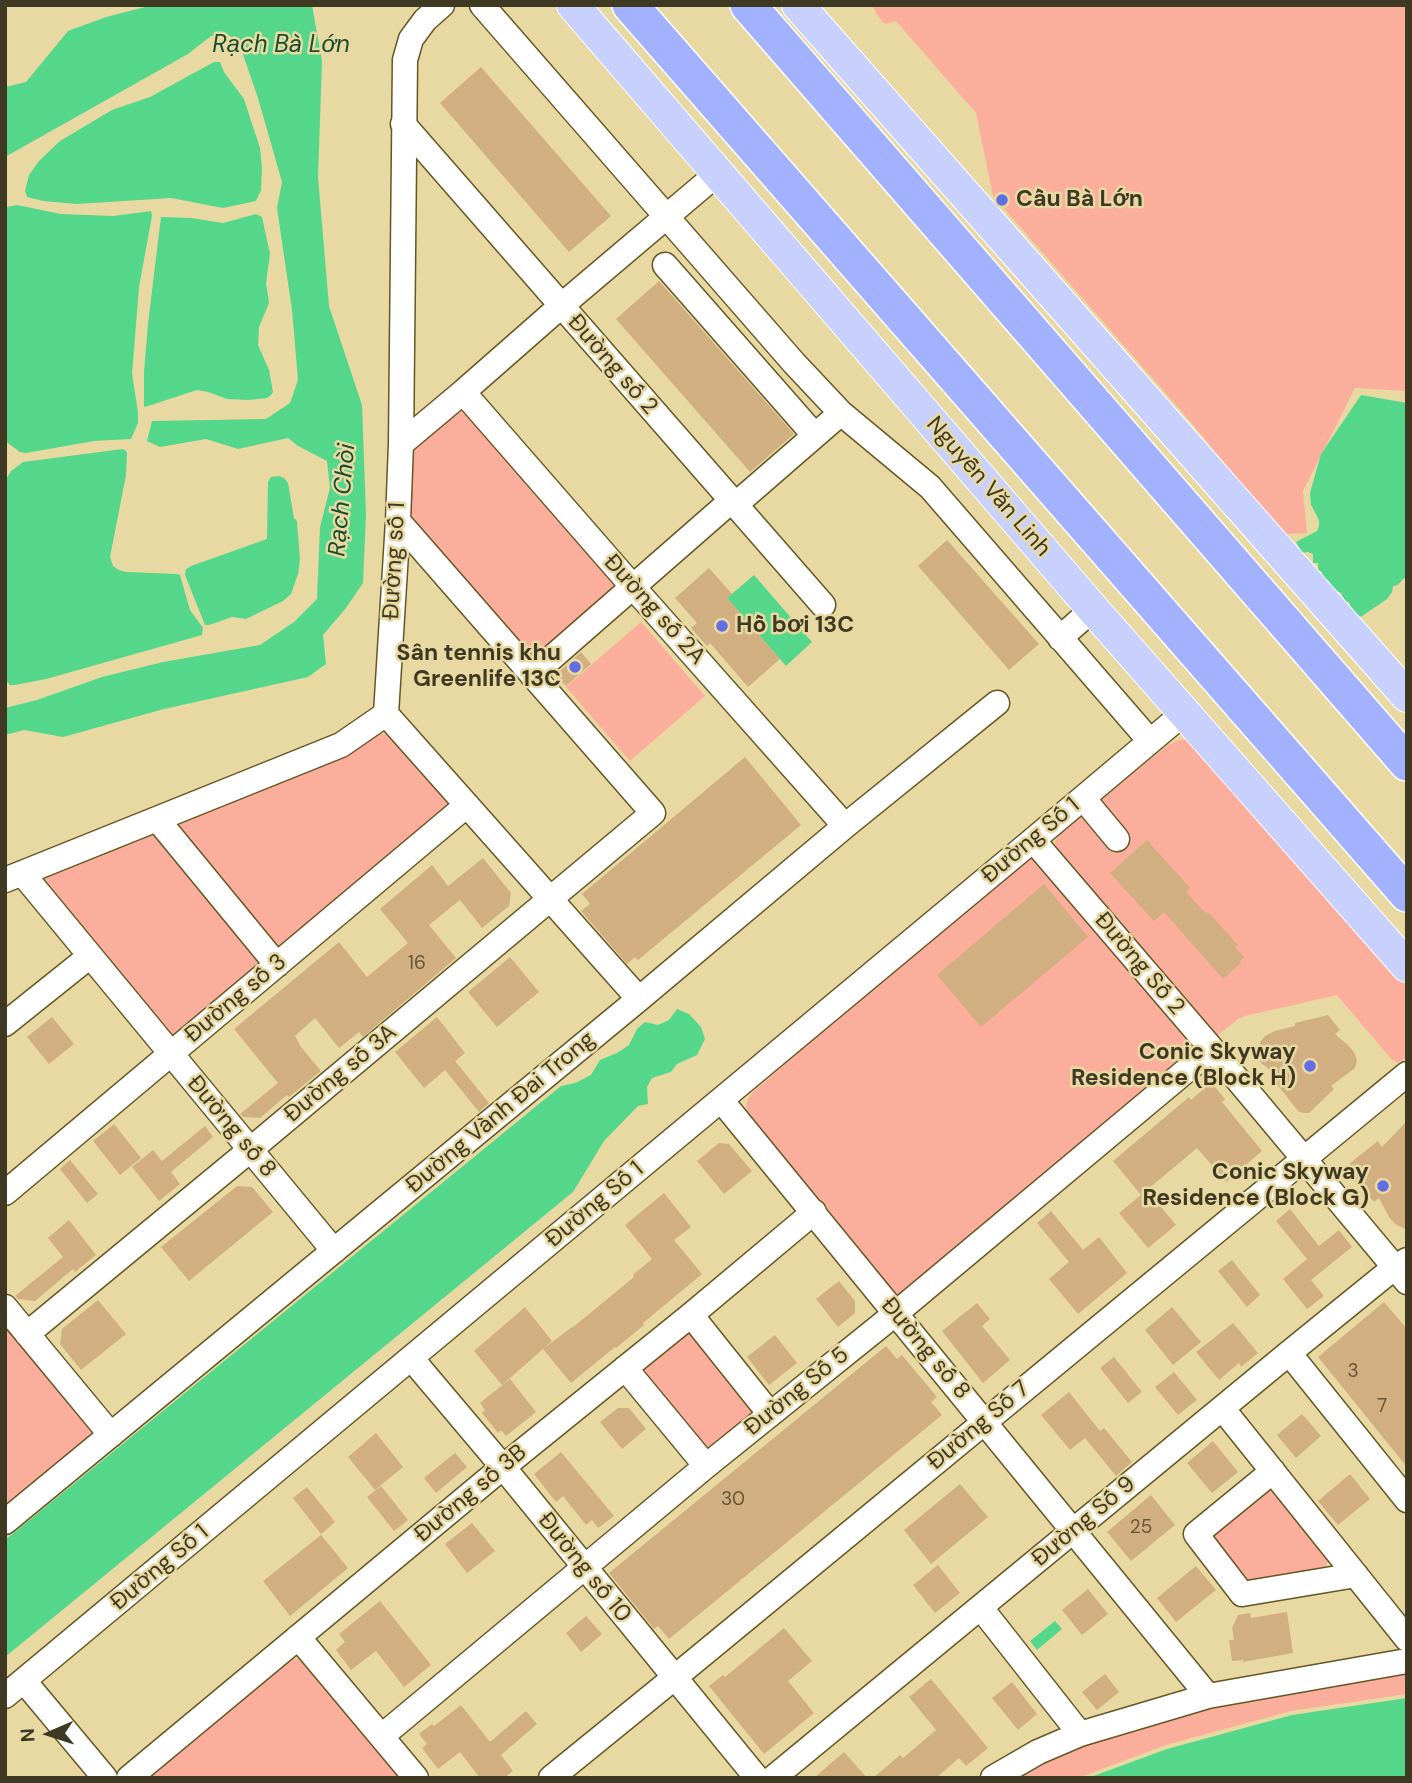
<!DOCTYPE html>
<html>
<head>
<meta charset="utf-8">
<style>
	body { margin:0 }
	#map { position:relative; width:1412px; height:1783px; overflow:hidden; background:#e8d9a2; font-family:"DM Sans",sans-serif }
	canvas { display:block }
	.frame { position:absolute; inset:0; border:7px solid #3f3923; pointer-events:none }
	.north { position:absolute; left:14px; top:1699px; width:70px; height:70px; -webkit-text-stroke:5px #e8d9a2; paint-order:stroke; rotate:267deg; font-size:19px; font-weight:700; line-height:28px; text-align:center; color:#3f3923 }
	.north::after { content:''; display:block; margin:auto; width:24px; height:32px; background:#3f3923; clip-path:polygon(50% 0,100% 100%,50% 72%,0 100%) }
</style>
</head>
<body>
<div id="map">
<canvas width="1412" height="1783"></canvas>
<div class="frame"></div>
<div class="north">N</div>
</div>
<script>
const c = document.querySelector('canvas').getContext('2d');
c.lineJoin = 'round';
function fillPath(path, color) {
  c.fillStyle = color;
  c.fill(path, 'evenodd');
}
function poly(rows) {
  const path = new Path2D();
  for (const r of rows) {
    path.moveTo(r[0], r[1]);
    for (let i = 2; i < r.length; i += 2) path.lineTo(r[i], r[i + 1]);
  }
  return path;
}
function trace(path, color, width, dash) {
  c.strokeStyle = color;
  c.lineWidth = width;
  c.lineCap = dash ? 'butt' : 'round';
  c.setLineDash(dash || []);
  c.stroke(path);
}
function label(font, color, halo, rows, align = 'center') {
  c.font = font + ' "DM Sans",sans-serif';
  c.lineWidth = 5;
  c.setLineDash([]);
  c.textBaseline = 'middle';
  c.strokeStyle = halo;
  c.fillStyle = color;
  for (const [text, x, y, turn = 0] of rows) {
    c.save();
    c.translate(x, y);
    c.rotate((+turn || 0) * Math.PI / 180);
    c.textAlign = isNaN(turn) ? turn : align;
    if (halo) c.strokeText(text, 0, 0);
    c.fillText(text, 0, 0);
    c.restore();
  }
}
fillPath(poly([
	[872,5,1407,5,1407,391,1355,388,1303,491,1307,533,1283,534,1190,421,993,196,976,113,896,21,885,24,877,15],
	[464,412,470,414,617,585,533,659,409,522,408,460,414,448,456,413],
	[641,622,705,696,630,761,566,687],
	[381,734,389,735,448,798,448,809,278,949,173,821],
	[1187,739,1407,980,1407,1057,1400,1062,1396,1062,1392,1060,1337,995,1245,1016,1238,1019,1213,1039,1057,855,1055,841,1063,830,1168,745,1179,740],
	[152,830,263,964,172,1038,43,884,44,878,47,871],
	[1029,854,1192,1038,1196,1050,902,1294,897,1294,890,1292,747,1114,746,1106,748,1099,752,1093,1017,860],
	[5,1312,96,1432,5,1516],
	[683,1334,691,1334,752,1409,752,1415,709,1449,703,1447,644,1373,646,1365],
	[1268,1489,1272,1489,1328,1558,1326,1568,1247,1584,1212,1537,1213,1533],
	[291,1658,304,1660,403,1778,147,1778],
	[1407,1670,1407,1694,1291,1711,1166,1745,1078,1778,1010,1778,1041,1759,1122,1732,1219,1704]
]), '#fbae9b');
fillPath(poly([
	[153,5,312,5,322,61,318,177,329,306,362,405,366,514,363,583,346,608,323,635,326,664,308,677,164,709,63,737,24,730,5,735,5,708,37,700,102,677,163,662,260,645,294,622,317,599,320,527,330,488,327,461,298,446,288,438,238,449,206,439,160,447,147,441,152,421,266,419,290,403,298,380,292,310,277,208,282,182,258,98,239,43,227,34,211,36,188,54,5,157,5,87,26,82,68,31,106,17],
	[214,62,220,62,224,72,244,99,260,148,262,168,261,190,256,201,223,208,171,198,77,204,43,201,27,197,25,191,29,175,39,161,60,141,112,110,150,97],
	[17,205,61,214,113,216,151,211,152,216,139,287,132,374,138,412,138,423,131,439,94,441,26,453,20,452,5,441,5,211,7,207],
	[256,214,262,217,270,254,266,283,269,303,259,327,258,345,269,370,273,392,271,395,267,398,249,400,227,399,208,392,197,390,145,407,144,406,144,372,148,324,161,217,191,218,223,223],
	[1361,395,1407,403,1407,578,1403,579,1398,585,1393,586,1392,592,1387,599,1362,616,1357,617,1352,614,1349,602,1345,602,1341,593,1333,589,1322,580,1322,572,1318,570,1318,563,1313,563,1313,554,1308,552,1302,553,1296,542,1317,531,1319,526,1319,520,1311,505,1310,493,1321,454],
	[123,449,126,451,127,453,126,475,110,557,113,566,119,570,126,572,176,574,180,575,190,610,203,628,202,635,46,679,15,685,10,685,6,681,5,677,5,481,11,471,23,462],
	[279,476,284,478,288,483,294,518,297,521,300,559,298,574,291,594,283,601,246,619,232,617,209,625,205,625,185,575,186,569,191,566,267,539,268,482,271,477],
	[754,575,812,642,786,666,727,598],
	[677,1009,689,1014,701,1027,705,1039,697,1055,677,1064,671,1072,652,1078,647,1087,648,1104,638,1106,604,1141,573,1192,5,1657,5,1540,561,1086,575,1083,591,1075,600,1060,617,1053,629,1045,637,1029,645,1022,658,1025,669,1020],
	[1055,1621,1062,1629,1037,1650,1030,1641],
	[1407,1698,1407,1778,1088,1778,1167,1749,1292,1715]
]), '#54d68b');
fillPath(poly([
	[481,67,611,216,569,252,440,103],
	[659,281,794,434,750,472,616,319],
	[947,540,1039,644,1009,670,918,566],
	[709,568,732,594,727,598,780,659,748,687,710,643,707,646,691,628,697,623,675,598],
	[581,652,591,664,566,686,558,678,559,672],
	[745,757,801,825,638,960,635,957,627,964,581,911,590,904,582,894],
	[1147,840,1190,888,1186,892,1206,914,1208,912,1238,945,1235,947,1244,957,1240,961,1241,963,1223,979,1164,912,1154,921,1110,873],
	[483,858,511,893,509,906,482,928,460,900,429,925,456,958,363,1037,359,1032,339,1048,315,1018,295,1036,301,1047,321,1071,289,1097,287,1095,260,1118,243,1117,240,1114,278,1083,234,1029,339,942,367,977,408,943,380,909,432,865,448,886],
	[1044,884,1088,937,981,1027,937,975],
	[510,957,539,992,497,1027,468,992],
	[1328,1015,1340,1030,1335,1034,1350,1047,1355,1054,1357,1061,1355,1068,1331,1086,1334,1089,1309,1113,1304,1113,1299,1112,1275,1082,1279,1076,1262,1064,1258,1058,1257,1050,1261,1041,1265,1036,1275,1031,1295,1026,1295,1023],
	[52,1017,74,1044,49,1064,27,1037],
	[437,1017,465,1053,455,1061,489,1103,479,1112,445,1070,424,1088,395,1052],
	[1206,1087,1215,1087,1225,1099,1222,1102,1262,1151,1226,1182,1197,1148,1141,1195,1113,1161,1189,1097,1191,1100],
	[1407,1121,1407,1230,1395,1224,1389,1217,1379,1198,1374,1202,1350,1175,1349,1169,1350,1163,1378,1141,1382,1147],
	[114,1124,141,1158,120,1175,93,1141],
	[205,1126,213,1137,171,1172,180,1184,159,1201,132,1167,153,1150,162,1161],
	[719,1143,729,1144,752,1171,724,1194,697,1161],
	[70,1160,98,1194,87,1203,60,1169],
	[237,1186,252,1187,273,1212,189,1281,161,1247],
	[1147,1190,1176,1225,1148,1248,1119,1213],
	[664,1193,691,1227,674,1240,702,1274,643,1323,644,1325,616,1348,615,1347,571,1383,543,1349,572,1327,572,1328,634,1277,633,1275,652,1259,625,1225],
	[1290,1209,1319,1246,1339,1230,1352,1247,1311,1280,1324,1296,1307,1309,1283,1279,1307,1259,1276,1221],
	[1051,1211,1083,1250,1099,1237,1127,1273,1078,1314,1049,1279,1069,1262,1037,1223],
	[69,1220,96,1255,75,1272,73,1269,35,1301,18,1299,15,1296,63,1257,48,1238],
	[1232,1260,1260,1295,1247,1307,1218,1271],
	[839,1281,855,1301,855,1313,838,1327,816,1299],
	[98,1300,126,1334,81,1370,60,1344,62,1329],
	[1384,1302,1407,1329,1407,1467,1318,1357],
	[977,1303,990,1319,982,1326,1010,1360,983,1383,942,1331],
	[525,1307,552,1341,502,1385,474,1351],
	[1172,1307,1201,1342,1173,1365,1145,1330],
	[1233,1323,1258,1353,1241,1367,1239,1363,1219,1380,1196,1352],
	[775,1335,797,1363,769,1385,747,1357],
	[886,1346,897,1359,902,1355,937,1397,931,1402,942,1415,669,1639,658,1626,654,1629,609,1573],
	[1114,1357,1142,1392,1128,1403,1100,1368],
	[1174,1372,1197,1400,1178,1415,1155,1387],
	[510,1379,536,1412,506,1436,501,1430,498,1433,482,1413,485,1410,480,1403],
	[1069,1392,1100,1431,1104,1428,1132,1462,1116,1476,1085,1438,1070,1450,1041,1415],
	[618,1408,629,1408,646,1429,622,1449,600,1422],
	[1302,1414,1321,1436,1296,1458,1277,1435],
	[376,1433,403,1467,375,1490,348,1457],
	[1213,1441,1238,1472,1212,1493,1187,1463],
	[561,1452,614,1516,598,1528,592,1520,586,1525,563,1496,556,1502,534,1474],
	[455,1453,467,1467,436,1493,424,1478],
	[1350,1474,1370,1499,1338,1525,1318,1501],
	[960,1484,988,1517,931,1564,904,1530],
	[381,1486,408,1520,394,1531,367,1497],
	[307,1487,335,1522,321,1534,293,1498],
	[1151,1495,1175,1525,1131,1561,1107,1532],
	[472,1523,495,1551,467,1573,445,1544],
	[321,1535,348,1568,290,1616,263,1581],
	[938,1565,960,1593,935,1613,913,1585],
	[1196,1566,1216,1590,1176,1622,1157,1598],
	[1088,1589,1108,1614,1082,1635,1062,1610],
	[380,1601,431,1665,404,1687,376,1651,351,1670,336,1650,345,1642,339,1634],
	[1287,1612,1293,1653,1243,1662,1243,1660,1232,1661,1229,1640,1234,1640,1232,1628,1238,1615,1250,1613,1251,1618],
	[586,1616,602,1634,581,1652,566,1633],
	[784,1628,812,1661,788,1681,814,1713,764,1754,709,1686,723,1675,725,1677],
	[1105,1674,1119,1692,1097,1710,1082,1692],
	[931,1679,988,1748,966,1766,959,1758,936,1778,873,1778,900,1755,903,1758,936,1730,909,1697],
	[1012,1682,1037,1714,1018,1730,992,1698],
	[461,1705,490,1742,526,1711,537,1724,501,1755,513,1771,504,1778,480,1778,460,1752,438,1769,422,1748,427,1744,419,1734,432,1724,434,1726],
	[844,1752,867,1778,814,1778]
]), '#d2af81');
const minor = poly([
	[482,5,794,363,841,413,930,487,1150,741],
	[403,124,823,605],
	[665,265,809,429],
	[463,392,633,587,845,826],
	[401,444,463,392,561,306,718,173],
	[735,505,841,413],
	[1060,638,1093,609],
	[532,675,731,501],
	[386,714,398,521,401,444,405,60,411,39,425,20,442,5],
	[386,714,639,999],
	[1083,798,1117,839],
	[157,819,277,965],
	[1033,840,1212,1049,1407,1282],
	[22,873,334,1251],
	[5,880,341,745,386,714],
	[5,1024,90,956],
	[721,1100,1208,1696],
	[5,1193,467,805],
	[5,1307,111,1435],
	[691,1315,770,1414],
	[27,1334,250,1150,653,813,398,521],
	[1289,1353,1407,1500],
	[411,1358,503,1467,757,1778],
	[625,1368,706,1466],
	[1222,1408,1407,1639],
	[1273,1471,1196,1534,1242,1594,1356,1575],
	[5,1522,639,999,845,826,997,703],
	[981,1608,1080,1734],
	[298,1637,416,1778],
	[24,1681,105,1778],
	[5,1696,1033,840,1185,712],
	[382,1736,706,1466,895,1314,1212,1049],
	[129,1778,503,1467,691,1315,814,1212],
	[551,1778,674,1678,1407,1074],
	[773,1778,1289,1353,1395,1267,1407,1260],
	[993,1778,1038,1752,1080,1734,1208,1696,1407,1661]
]);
const major = poly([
	[573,5,1093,609,1407,966],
	[798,5,1407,696]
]);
const highway = poly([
	[630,5,1407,894],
	[748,5,1407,763]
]);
trace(minor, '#655723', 27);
trace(major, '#fff', 34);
trace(highway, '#fff', 38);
trace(minor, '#fff', 24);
trace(major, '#c8d1fe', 32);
trace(highway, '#a3b2fe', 35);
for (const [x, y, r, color] of [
	[1002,200,7,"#606de5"],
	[722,626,7,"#606de5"],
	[575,667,7,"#606de5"],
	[1310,1066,7,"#606de5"],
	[1383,1186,7,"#606de5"]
]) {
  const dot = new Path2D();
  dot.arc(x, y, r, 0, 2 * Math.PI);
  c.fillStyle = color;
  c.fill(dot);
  trace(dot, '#e8d9a2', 2.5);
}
label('19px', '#64563a', null, [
	["16",417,964],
	["3",1353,1372],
	["7",1382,1407],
	["30",733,1500],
	["25",1141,1528]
]);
label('bold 23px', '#3f3923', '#e8d9a2', [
	["Cầu Bà Lớn",1016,200,"left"],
	["Hồ bơi 13C",736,626,"left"],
	["Sân tennis khu",561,654],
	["Greenlife 13C",561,680],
	["Conic Skyway",1296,1053],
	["Residence (Block H)",1296,1079],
	["Conic Skyway",1369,1173],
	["Residence (Block G)",1369,1199]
], 'right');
label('23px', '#3f3923', '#e8d9a2', [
	["Đường số 2",612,365,49],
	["Nguyễn Văn Linh",988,487,49],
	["Đường số 1",395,561,-87],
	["Đường số 2A",654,610,48],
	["Đường Số 1",1031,841,-40],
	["Đường Số 2",1139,964,50],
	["Đường số 3",236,999,-40],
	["Đường số 3A",341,1074,-40],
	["Đường Vành Đai Trong",501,1113,-40],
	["Đường số 8",231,1127,50],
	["Đường Số 1",595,1205,-40],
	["Đường số 8",925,1349,50],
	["Đường Số 5",797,1392,-39],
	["Đường Số 7",979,1426,-40],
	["Đường số 3B",471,1494,-40],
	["Đường Số 9",1084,1522,-40],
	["Đường Số 1",160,1568,-40],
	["Đường số 10",584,1568,51]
]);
label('italic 24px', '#174b2d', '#e8d9a2', [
	["Rạch Bà Lớn",281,46],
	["Rạch Chòi",343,500,-85]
]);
</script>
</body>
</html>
